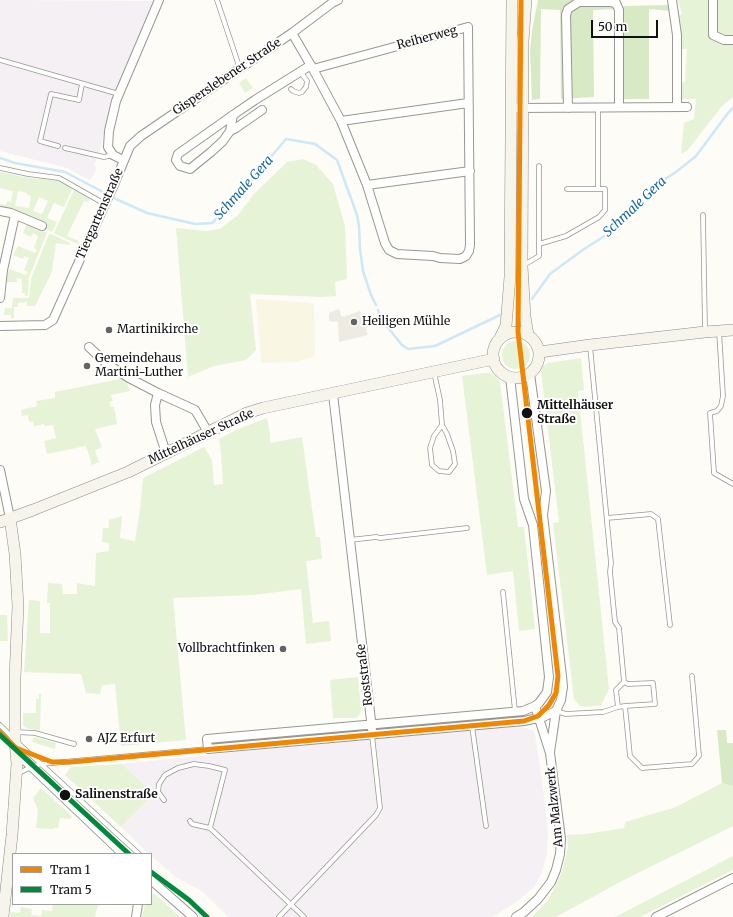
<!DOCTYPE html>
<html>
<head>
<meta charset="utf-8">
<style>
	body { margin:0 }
	#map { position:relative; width:733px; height:917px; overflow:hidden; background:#fdfcf7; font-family:Merriweather,serif }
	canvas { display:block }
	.legend { position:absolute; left:12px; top:853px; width:140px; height:52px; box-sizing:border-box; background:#fff; border:1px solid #a0a0a0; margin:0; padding:5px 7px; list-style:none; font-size:12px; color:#111 }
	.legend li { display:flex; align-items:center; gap:8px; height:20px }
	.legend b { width:20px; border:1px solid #a0a0a0 }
	.scale { position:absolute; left:591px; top:20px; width:67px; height:18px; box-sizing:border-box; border:2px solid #111; border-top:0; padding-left:5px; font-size:12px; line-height:14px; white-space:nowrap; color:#111; -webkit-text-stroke:3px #fff; paint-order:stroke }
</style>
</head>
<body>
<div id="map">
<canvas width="733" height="917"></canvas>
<ul class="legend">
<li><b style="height:5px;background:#f18700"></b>Tram 1</li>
<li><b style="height:5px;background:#00883c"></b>Tram 5</li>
</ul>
<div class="scale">50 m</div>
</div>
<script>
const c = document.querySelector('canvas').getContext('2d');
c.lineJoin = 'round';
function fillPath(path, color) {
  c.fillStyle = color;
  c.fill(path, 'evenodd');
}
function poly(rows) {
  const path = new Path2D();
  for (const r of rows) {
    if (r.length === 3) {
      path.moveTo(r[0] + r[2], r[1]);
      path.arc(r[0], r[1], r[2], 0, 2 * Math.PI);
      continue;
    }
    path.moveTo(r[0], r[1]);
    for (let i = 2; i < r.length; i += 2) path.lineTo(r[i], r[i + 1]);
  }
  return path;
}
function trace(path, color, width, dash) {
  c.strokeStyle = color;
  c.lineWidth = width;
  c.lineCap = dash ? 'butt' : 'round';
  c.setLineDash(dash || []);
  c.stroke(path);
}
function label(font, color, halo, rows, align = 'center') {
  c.font = font + ' Merriweather,serif';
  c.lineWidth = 4;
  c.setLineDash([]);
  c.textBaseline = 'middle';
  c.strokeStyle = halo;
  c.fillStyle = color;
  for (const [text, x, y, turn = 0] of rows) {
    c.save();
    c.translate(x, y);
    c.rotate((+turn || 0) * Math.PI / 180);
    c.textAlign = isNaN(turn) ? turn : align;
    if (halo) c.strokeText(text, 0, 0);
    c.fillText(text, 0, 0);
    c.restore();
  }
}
fillPath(poly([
	[0,0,154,1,111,100,100,150,94,166,97,168,91,179,89,180,67,168,0,151],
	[519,726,532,730,535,734,542,780,548,831,547,853,542,872,534,887,515,903,493,917,228,917,203,892,176,877,151,856,151,854,149,854,121,827,152,794,122,764,333,742]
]), '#f5f0f3');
fillPath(poly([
	[256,299,314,303,315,356,297,362,261,363]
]), '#f9f7e4');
fillPath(poly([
	[678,0,733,0,733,97,722,106,687,151,681,154,684,123,694,119,696,99,676,99,675,83,685,82,687,49,674,50,673,16,682,14],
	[246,78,253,88,245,93,239,83],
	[303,159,316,165,333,184,345,226,347,279,335,282,336,296,321,297,250,294,256,350,246,360,214,366,188,377,176,228,207,231,220,229,238,215,254,194,287,162],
	[0,172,30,178,57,180,63,182,72,189,64,207,54,203,47,218,57,222,52,232,0,207,0,204,6,205,7,201,11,202,13,191,0,188],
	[18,191,27,193,27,195,31,196,29,208,15,206],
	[39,197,48,201,42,214,33,211],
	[74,190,90,199,88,202,84,201,67,236,79,241,78,244,54,233],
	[27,224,47,233,29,277,28,296,25,296,25,293,22,293,22,279,17,278,17,282,6,282,9,269,26,275,28,272,24,270,29,258,24,256,23,259,13,255,18,246,35,253,37,250,34,248,38,236,33,233,31,237,23,233],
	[49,234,51,234,70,243,69,245,56,243,52,272,35,306,27,306,27,302,18,303,18,307,14,307,14,318,11,319,11,315,4,315,5,308,12,308,13,298,29,298,31,279],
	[516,355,14],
	[581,358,584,390,578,391,609,689,602,703,602,705,586,707,580,706,574,699,553,523,559,522,541,372,543,366,548,363],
	[484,373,490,373,495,376,500,382,518,527,524,527,535,629,519,631,513,571,487,575,462,376],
	[120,379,126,380,130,391,111,395,113,401,109,402,111,407,114,407,117,424,95,429,102,447,95,450,99,462,92,465,86,446,47,454,44,441,56,438,53,425,45,426,44,424,34,426,33,421,29,422,28,415,22,416,21,410,37,406,36,401,55,398,55,392],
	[267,418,270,434,270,443,302,437,316,537,320,537,322,559,306,561,313,623,329,621,331,641,306,644,301,589,253,595,173,598,186,740,121,746,115,684,102,685,100,694,86,693,81,674,24,672,29,600,40,601,40,633,50,633,50,603,47,603,48,583,62,584,63,594,77,594,77,583,95,586,96,553,109,551,109,543,102,542,103,528,109,528,109,520,122,516,120,538,135,541,140,510,143,478,204,447,212,460,214,485,223,484,221,453,219,439,236,430],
	[0,615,7,615,8,641,0,641],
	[358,677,361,711,359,715,356,718,333,718,330,680],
	[39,694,41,694,40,731,26,728,23,725,23,713,36,713,36,699,39,699],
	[34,737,56,743,55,749,32,742],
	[122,764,153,794,121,827,65,775,71,767],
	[722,783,733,785,733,826,622,881,556,917,532,917,549,899,562,872,568,847,567,835,586,834,624,828,625,822,676,807],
	[41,788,72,816,70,819,60,818,58,828,53,828,53,829,36,828,38,810,33,798],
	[733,856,733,870,640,917,615,917],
	[151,892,157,896,180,917,142,917,145,904,151,904],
	[53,904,98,904,95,917,10,917,11,912,20,913,21,907,32,909,31,915,41,916,42,910,52,911]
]), '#e7f3d7');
fillPath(poly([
	[538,0,572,0,574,7,672,5,671,11,649,9,649,99,616,99,616,9,593,10,594,97,561,99,560,10,541,9,540,99,532,100,530,50,532,31],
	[717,730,726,730,727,743,733,743,733,786,722,783]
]), '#d8eac5');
fillPath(poly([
	[339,309,342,317,360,311,368,335,339,342,338,322,329,321,329,313]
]), '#edebe2');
trace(poly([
	[0,158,15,163,65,172,116,199,147,213,195,224,212,223,226,210,286,139,315,144,337,160,357,215,359,226,360,249,363,271,371,295,376,305],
	[532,299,550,274,584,249,616,229,651,188,676,172,696,156,728,113,733,108],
	[378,310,381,319,402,345,408,349,435,346,500,315]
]), '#cde8f7', 2.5);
const lane = poly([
	[217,0,240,69],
	[0,60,119,94],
	[291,89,293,91,299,93,302,92,306,87,307,81,300,71],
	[58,146,40,141,51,94,79,100,82,84],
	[65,148,104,157,113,155],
	[0,168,28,174,59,178,105,204],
	[567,189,598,189],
	[703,215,705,330],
	[539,244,566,236,599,217,605,210,605,189,598,189,598,108],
	[524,265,539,256,539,166],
	[719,331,723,396,721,406,717,411,710,413,714,473,733,484],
	[590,346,611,563,610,572,615,622,619,628,624,682,616,690,618,707,625,706,630,756,642,768,692,764,699,756,692,676],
	[434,372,440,400,442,425,447,434,453,451,455,464,449,472,439,471,432,465,430,448,434,436,442,425],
	[607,518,651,514,658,519,670,625],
	[350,540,376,537,380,538,467,528],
	[503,592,515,711],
	[624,682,628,684,653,683,655,704,625,706],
	[556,711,566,714,603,712,618,707],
	[0,725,12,737],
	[472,726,486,826],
	[16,732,35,733,74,744],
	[17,742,139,854],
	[19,773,31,767,41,764,208,749],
	[164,800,158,792,159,784,165,775,178,768,194,764,209,766,225,770,210,828],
	[190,821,192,824,210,828,304,917],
	[279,917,376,815,380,808,372,735]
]);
const street = poly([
	[672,0,677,35,677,107],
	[713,0,713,35,724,40,733,40],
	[292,33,313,69,341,121,367,185,385,243,389,250,397,254,433,256,440,258,460,259,466,256,469,251,470,245,468,27,313,69],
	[517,108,687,107],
	[568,108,566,15,568,9,579,2,610,2,616,3,619,10,619,107],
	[233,115,230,131,223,141,211,152,190,169,180,166,176,160,178,154,233,115,255,100,311,65],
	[341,121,468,103],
	[230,131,236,128,262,110],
	[123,160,113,155,108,147,109,131,113,114,116,101,159,0],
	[367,185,470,171],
	[0,211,11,213,42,226],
	[0,298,3,270,15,215],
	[0,326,45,325,53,320,85,248,113,187,130,146,141,136,292,33,332,3,338,0],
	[89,347,106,363,129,378,158,393,195,410,208,432],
	[530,374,546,491,543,515,562,676,563,687,561,700,556,711,543,717,524,721,208,749,207,739,523,711,535,706],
	[510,377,524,499,533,525,549,677,547,692,539,703,535,706,550,753,561,839,560,854,556,870,551,882,538,899,524,912,516,917],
	[158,393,155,405,156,422,166,453],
	[333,394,372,729],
	[0,470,10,518],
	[550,752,556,711],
	[17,753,123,854],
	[151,880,193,917],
	[136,917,138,904],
	[656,917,733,878]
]);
const secondary = poly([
	[526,0,523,41,522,266,525,317,528,335],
	[516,355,23],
	[500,338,506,326,510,277,512,0],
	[540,352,590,345,705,332,733,330],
	[0,522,33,510,128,472,247,413,263,408,494,359],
	[3,917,12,835,17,764,15,740,15,678,18,606,15,554,10,518]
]);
trace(lane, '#979795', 5.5);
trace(street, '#979795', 10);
trace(secondary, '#8e8d8b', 12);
trace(lane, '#fffffe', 4);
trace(street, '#fffffe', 8);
trace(secondary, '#f6f4eb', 11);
trace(poly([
	[0,732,16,748,52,762,70,762,524,721,538,716,549,705,556,693,558,676,518,332,521,0]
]), '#f18700', 5);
trace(poly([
	[0,735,129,854],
	[151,872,189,900,207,917]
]), '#00883c', 5);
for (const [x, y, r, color] of [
	[354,322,4,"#646362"],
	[109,330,4,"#646362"],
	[87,366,4,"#646362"],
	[527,413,6,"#111"],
	[283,649,4,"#646362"],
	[89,739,4,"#646362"],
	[65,795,6,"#111"]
]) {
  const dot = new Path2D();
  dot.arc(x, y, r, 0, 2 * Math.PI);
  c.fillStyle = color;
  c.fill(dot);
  trace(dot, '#fff', 1.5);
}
label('12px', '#111', '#fff', [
	["Reiherweg",427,38,-15],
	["Gisperslebener Straße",227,77,-34],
	["Tiergartenstraße",100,214,-66],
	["Mittelhäuser Straße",201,437,-25],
	["Roststraße",365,675,-97],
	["Am Malzwerk",555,807,-96]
]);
label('12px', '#111', '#fff', [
	["Heiligen Mühle",362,322],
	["Martinikirche",117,330],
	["Gemeindehaus",95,359],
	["Martini-Luther",95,373],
	["Vollbrachtfinken",275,649,"right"],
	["AJZ Erfurt",97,739]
], 'left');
label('bold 12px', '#111', '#fff', [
	["Mittelhäuser",537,406],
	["Straße",537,420],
	["Salinenstraße",75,795]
], 'left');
label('italic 13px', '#1768a6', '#fff', [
	["Schmale Gera",244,188,-48],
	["Schmale Gera",635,207,-43]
]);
</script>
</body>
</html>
